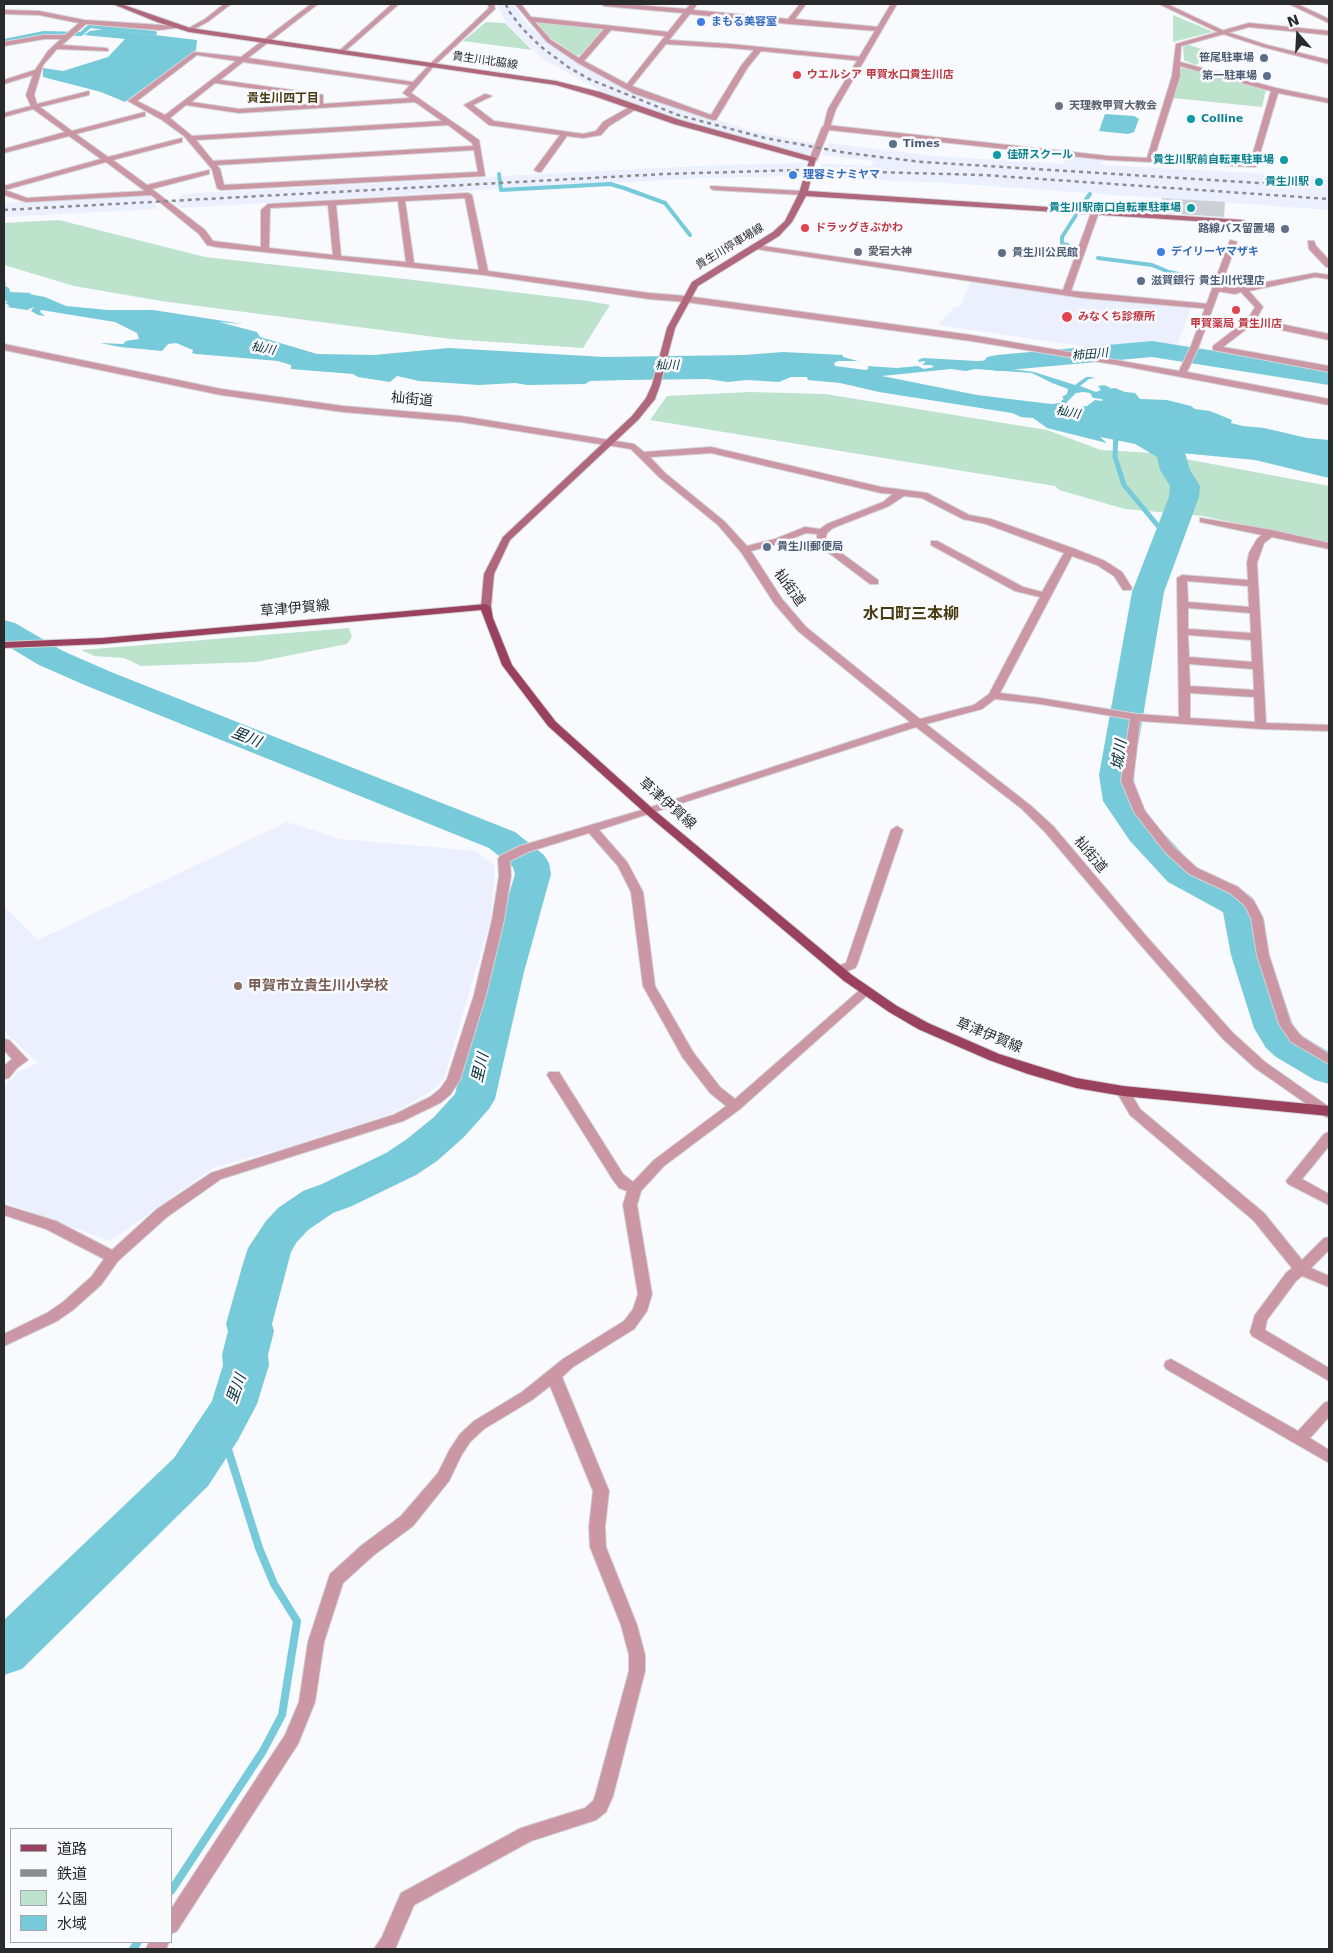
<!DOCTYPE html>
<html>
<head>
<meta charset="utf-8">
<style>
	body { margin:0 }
	#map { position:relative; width:1333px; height:1953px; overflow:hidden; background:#f9fafe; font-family:"DejaVu Sans","Noto Sans JP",sans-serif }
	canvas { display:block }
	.frame { position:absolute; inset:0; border:5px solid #292a2c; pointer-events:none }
	.legend { position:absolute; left:10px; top:1828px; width:162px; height:115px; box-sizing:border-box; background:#f9fafe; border:1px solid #a6a7aa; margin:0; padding:6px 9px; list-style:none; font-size:15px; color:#292a2c }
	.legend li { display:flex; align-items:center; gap:10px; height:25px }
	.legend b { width:25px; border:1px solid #a6a7aa }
	.north { position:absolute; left:1273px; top:10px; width:50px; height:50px; -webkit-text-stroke:4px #f9fafe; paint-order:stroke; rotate:341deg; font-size:14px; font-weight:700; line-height:20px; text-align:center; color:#292a2c }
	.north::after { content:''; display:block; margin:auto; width:18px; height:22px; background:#292a2c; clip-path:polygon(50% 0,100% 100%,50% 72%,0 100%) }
</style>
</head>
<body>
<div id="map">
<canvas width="1333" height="1953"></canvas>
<div class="frame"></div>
<ul class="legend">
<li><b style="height:6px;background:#9a415e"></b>道路</li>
<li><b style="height:6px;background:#8c8d90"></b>鉄道</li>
<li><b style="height:14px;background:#bde3cd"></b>公園</li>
<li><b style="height:14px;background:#76cad9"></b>水域</li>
</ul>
<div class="north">N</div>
</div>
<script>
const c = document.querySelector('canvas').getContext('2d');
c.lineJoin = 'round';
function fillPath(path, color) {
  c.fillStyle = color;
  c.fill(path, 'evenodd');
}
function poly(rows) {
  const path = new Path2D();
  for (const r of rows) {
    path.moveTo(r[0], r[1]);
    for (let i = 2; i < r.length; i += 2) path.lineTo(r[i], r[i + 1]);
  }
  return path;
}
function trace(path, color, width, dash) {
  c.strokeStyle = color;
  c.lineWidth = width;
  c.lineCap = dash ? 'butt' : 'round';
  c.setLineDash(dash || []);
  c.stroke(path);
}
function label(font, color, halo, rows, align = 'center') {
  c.font = font + ' "DejaVu Sans","Noto Sans JP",sans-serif';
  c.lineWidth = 5;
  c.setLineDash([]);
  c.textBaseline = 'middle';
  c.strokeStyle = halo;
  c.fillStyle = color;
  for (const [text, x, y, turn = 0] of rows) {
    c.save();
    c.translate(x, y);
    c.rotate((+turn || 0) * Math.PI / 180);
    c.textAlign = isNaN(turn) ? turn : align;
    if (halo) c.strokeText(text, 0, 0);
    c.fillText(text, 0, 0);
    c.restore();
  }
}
fillPath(poly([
	[497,4,513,4,528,25,551,45,587,69,628,90,748,130,816,144,811,149,810,155,801,153,702,128,605,95,607,94,543,59,506,23],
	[829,143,933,156,1064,164,1063,155,1100,160,1102,165,1329,177,1329,210,949,183,817,178,821,164,871,166,874,161,822,155],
	[806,163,801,176,701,178,505,189,502,176,721,165],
	[497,177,500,187,498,189,182,208,174,202,182,194],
	[148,195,154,199,157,209,4,217,4,203],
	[971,281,1116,301,1191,308,1176,347,1145,343,1094,348,938,325,954,307,960,306],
	[287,822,340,839,477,851,482,857,495,866,491,918,444,1078,433,1090,393,1113,281,1149,213,1168,110,1241,4,1202,4,1087,18,1072,38,1063,4,1031,4,906,38,940]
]), '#ebeffe');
fillPath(poly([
	[1173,15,1211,31,1212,32,1173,42],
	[486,22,505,23,532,50,463,41],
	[537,22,599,28,602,30,580,55,577,56,549,37],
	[1187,44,1192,46,1220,54,1195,65,1184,60,1183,46],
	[1186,66,1266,90,1262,107,1173,98,1180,67],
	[59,220,205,257,414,280,588,301,610,305,583,348,450,339,161,301,74,286,4,265,4,223],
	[750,392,825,394,1047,430,1101,450,1154,453,1329,486,1329,544,1203,516,1125,509,1059,490,1055,486,650,420,667,396],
	[349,628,352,637,347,644,256,662,141,666,124,658,94,656,81,650]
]), '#bde3cd');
fillPath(poly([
	[104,29,197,40,196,50,125,102,101,92,43,77,43,68,63,71,108,57,125,39,84,35,90,31],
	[1105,114,1134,116,1139,119,1134,132,1128,134,1099,131],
	[4,281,6,283,5,286,9,288,10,292,32,293,29,294,45,297,66,306,108,310,153,310,243,324,219,322,257,332,260,337,317,354,374,355,449,348,604,357,744,355,783,352,843,355,843,357,858,361,838,361,834,363,835,366,866,370,869,368,867,366,897,368,918,366,924,369,934,367,931,365,924,365,922,364,925,363,925,361,919,362,918,360,923,358,977,361,1047,357,1053,359,990,366,1034,372,1075,385,1086,377,1091,377,1095,378,1089,379,1080,386,1096,392,1101,390,1098,386,1104,385,1111,388,1106,389,1115,388,1125,392,1135,393,1140,399,1167,400,1191,406,1195,409,1210,411,1232,420,1231,423,1243,426,1264,428,1307,438,1329,440,1329,478,1255,460,1181,453,1100,437,1107,443,1047,428,1033,418,1021,417,1012,413,879,392,840,383,808,380,807,377,791,377,779,382,747,380,728,382,707,379,625,380,590,381,585,384,527,385,515,383,479,385,419,381,397,376,390,382,358,377,353,374,291,369,291,365,278,361,196,354,192,353,193,350,176,343,168,344,162,351,120,347,100,343,123,344,126,341,139,339,137,333,115,322,41,310,40,312,45,316,38,315,31,311,34,307,27,310,7,307,10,306,5,303,8,302,4,300],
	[951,369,966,371,975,369,1032,373,1052,383,1068,389,1067,394,1062,397,1064,399,1061,401,1061,403,1051,404,977,395,882,376],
	[1083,392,1090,393,1093,398,1102,399,1103,401,1095,400,1087,406,1075,408,1060,406,1066,403,1076,393]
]), '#76cad9');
trace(poly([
	[4,41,44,33,81,34,90,26,155,33],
	[499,174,501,190,610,184,624,188,665,203,690,235],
	[1079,209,1090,194],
	[1073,251,1068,245,1062,244,1062,237,1076,215],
	[1098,258,1152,265,1169,272,1197,278]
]), '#76cad9', 4);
trace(poly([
	[1164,351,1167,347],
	[1116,432,1115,457,1124,485,1168,538]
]), '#76cad9', 5);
trace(poly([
	[171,1891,263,1751,282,1715,297,1621,274,1584,259,1548,221,1427],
	[133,1949,138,1942]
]), '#76cad9', 8);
fillPath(poly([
	[1152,341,1329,369,1329,385,1152,357,997,371,987,369,983,363,987,357,997,355,1152,341],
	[1120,414,1130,417,1180,447,1185,453,1190,470,1200,486,1199,497,1164,592,1133,775,1139,801,1156,825,1194,866,1244,891,1253,898,1264,920,1269,955,1294,1028,1304,1037,1329,1052,1329,1084,1315,1080,1276,1057,1266,1048,1254,1028,1231,955,1223,912,1168,882,1130,841,1103,801,1099,775,1132,592,1169,497,1170,486,1160,470,1157,457,1110,429,1106,423,1110,417,1120,414],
	[4,620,15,623,63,651,111,672,515,832,544,855,549,863,551,874,524,972,495,1099,489,1109,464,1137,437,1161,416,1175,352,1206,333,1213,308,1230,296,1243,291,1252,272,1324,274,1331,268,1355,269,1365,257,1404,238,1440,208,1486,22,1669,4,1675,4,1620,174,1458,212,1401,223,1365,222,1355,228,1331,226,1324,242,1267,248,1248,266,1221,278,1208,303,1191,322,1184,386,1153,407,1139,434,1117,455,1094,486,972,515,874,513,867,489,848,87,686,39,665,4,644,4,620]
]), '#76cad9');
fillPath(poly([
	[1162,198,1225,202,1224,217,1163,213]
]), '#cdcfd6');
const minor = poly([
	[224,4,231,4,209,21,191,31,187,31,187,29,205,19,224,4],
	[311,4,318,4,248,58,413,82,430,64,489,8,488,4,494,4,495,9,434,66,411,93,479,140,485,176,221,190,217,188,212,169,184,136,162,120,128,101,194,52,241,57,311,4],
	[197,55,236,61,165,115,137,101,197,55],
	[243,62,410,85,403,93,410,98,323,104,323,95,313,93,220,80,243,62],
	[215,83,312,97,316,98,316,104,239,109,191,102,215,83],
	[415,102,442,121,192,136,170,118,186,105,239,113,415,102],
	[448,125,472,143,473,146,213,161,196,140,448,125],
	[474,150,478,172,224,185,220,169,217,165,474,150],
	[392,4,399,4,343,53,339,53,339,51,392,4],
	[515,4,521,4,531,17,668,32,683,13,604,6,601,4,623,4,686,9,691,4,697,4,693,10,788,19,800,4,806,4,795,19,878,27,881,29,878,31,789,24,690,14,669,40,730,44,862,57,865,59,862,61,761,51,748,67,716,120,713,120,635,94,578,63,547,42,515,4],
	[535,22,604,29,579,58,551,40,535,22],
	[611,30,665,36,627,84,584,61,611,30],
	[666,44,730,48,754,50,741,66,711,115,632,86,666,44],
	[1289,4,1297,4,1329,19,1329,23,1289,4],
	[4,10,39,11,84,20,176,26,176,28,159,30,86,24,62,45,106,48,108,49,108,51,57,49,43,65,34,95,37,104,89,91,89,95,40,107,72,131,145,112,145,116,76,134,108,157,182,138,182,142,113,160,147,185,209,170,209,174,152,189,205,230,213,241,261,247,261,210,268,204,468,193,472,195,488,271,649,293,686,296,690,299,686,302,649,299,484,275,216,247,207,245,199,234,151,195,26,202,4,195,4,186,101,159,69,136,4,153,4,149,65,132,33,109,4,117,4,113,31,106,26,95,33,75,4,84,4,80,35,70,48,51,61,39,44,39,4,46,4,42,44,35,65,35,79,23,39,15,4,14,4,10],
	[106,162,145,191,27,198,5,190,106,162],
	[465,198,479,270,414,263,405,201,465,198],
	[398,201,406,262,341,256,336,205,398,201],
	[328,205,333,255,269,248,270,208,328,205],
	[1249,23,1329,31,1329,35,1249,27,1181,46,1180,62,1276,88,1329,99,1329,103,1278,93,1256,167,1108,160,829,130,817,160,813,162,809,160,822,127,826,125,1108,156,1147,158,1172,76,1176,44,1249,23],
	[1180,66,1271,91,1250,163,1154,158,1180,76,1180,66],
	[485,94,492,96,473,105,494,121,583,134,596,131,603,122,631,106,638,108,609,126,601,135,583,138,567,136,541,172,538,172,534,170,560,135,489,125,464,105,485,94],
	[711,186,803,191,807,193,803,195,714,190,710,188,711,186],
	[1092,210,1099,212,1071,291,1209,304,1212,305,1212,309,1083,298,756,249,752,247,756,245,1063,290,1092,210],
	[1308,241,1314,241,1316,246,1329,260,1329,267,1326,267,1309,249,1308,241],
	[1315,273,1329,275,1329,279,1315,277,1249,291,1263,307,1256,319,1329,334,1329,340,1253,324,1223,347,1329,366,1329,372,1213,350,1213,346,1248,319,1255,307,1241,292,1235,294,1216,291,1212,288,1213,286,1235,288,1315,273],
	[4,344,221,389,343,406,461,416,634,444,644,452,711,447,881,487,927,493,969,515,991,519,1075,549,1105,561,1122,572,1132,588,1131,590,1123,590,1114,576,1097,565,1072,556,1000,693,1040,698,1137,714,1179,717,1177,578,1182,575,1248,580,1247,563,1249,553,1257,539,1262,535,1200,522,1200,518,1272,530,1329,543,1329,549,1272,537,1264,543,1257,563,1266,723,1329,725,1329,731,1261,729,1140,721,1133,781,1145,811,1173,846,1197,868,1238,887,1254,901,1263,918,1269,955,1291,1023,1301,1036,1329,1054,1329,1064,1291,1042,1279,1024,1257,955,1251,918,1245,906,1230,893,1189,874,1165,852,1134,812,1121,781,1130,719,1040,704,995,699,982,709,926,724,1030,805,1053,826,1147,937,1233,1033,1265,1062,1329,1107,1329,1118,1324,1116,1255,1068,1223,1039,1139,943,1045,832,1022,809,916,727,599,830,627,862,643,892,655,986,693,1052,720,1087,735,1099,862,988,866,987,872,991,740,1109,664,1166,641,1191,637,1205,652,1294,647,1311,634,1329,573,1367,562,1377,609,1491,605,1527,606,1547,637,1625,645,1655,645,1671,613,1796,606,1812,596,1820,531,1841,414,1905,395,1949,374,1949,382,1937,401,1893,521,1828,585,1808,593,1801,595,1796,629,1671,629,1655,621,1625,590,1547,589,1527,593,1491,550,1386,532,1400,484,1429,470,1442,461,1456,449,1481,413,1526,374,1555,343,1583,324,1642,315,1702,298,1744,177,1931,171,1934,171,1909,285,1735,299,1702,308,1642,330,1574,362,1545,401,1516,438,1473,450,1449,460,1434,474,1421,522,1392,563,1359,624,1321,633,1309,638,1294,623,1205,627,1191,619,1188,613,1180,547,1075,549,1072,559,1072,623,1174,633,1182,654,1160,726,1106,710,1093,683,1058,643,986,631,892,618,866,589,833,528,852,510,861,511,876,504,920,486,995,460,1080,450,1095,440,1103,403,1121,221,1179,167,1217,118,1261,101,1285,73,1310,57,1321,4,1346,4,1334,47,1313,63,1302,91,1277,104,1259,46,1229,4,1215,4,1205,56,1221,112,1250,157,1209,211,1173,393,1115,430,1097,440,1089,447,1079,474,995,492,920,499,876,498,859,500,856,520,846,645,809,910,722,798,631,774,603,741,552,718,525,659,477,631,449,461,422,343,412,221,395,4,350,4,344],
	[711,453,881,493,893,494,883,502,827,524,820,529,805,527,775,539,747,546,724,521,665,473,650,457,711,453],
	[904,496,922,498,963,519,986,524,1064,553,1042,592,1023,587,937,541,931,541,931,545,1015,591,1040,597,989,694,974,705,920,719,806,627,782,599,751,551,781,543,806,533,817,534,817,544,870,584,878,584,878,580,825,541,827,533,833,528,889,506,904,496],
	[1187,581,1248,586,1249,607,1188,602,1187,581],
	[1188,608,1250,613,1251,633,1188,629,1188,608],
	[1188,635,1251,640,1252,662,1189,657,1188,635],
	[1189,664,1253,669,1254,690,1190,686,1189,664],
	[1190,693,1254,697,1255,722,1190,718,1190,693],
	[897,826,903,830,857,965,855,968,843,973,835,973,833,970,835,967,846,963,891,830,897,826],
	[4,1039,9,1040,28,1060,17,1068,9,1078,4,1079,4,1066,12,1059,4,1050,4,1039],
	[1123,1086,1128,1088,1140,1109,1264,1213,1302,1260,1324,1238,1329,1237,1329,1250,1311,1268,1329,1276,1329,1287,1302,1276,1296,1281,1267,1320,1265,1330,1329,1368,1329,1381,1252,1336,1250,1332,1255,1315,1286,1273,1292,1268,1254,1221,1130,1115,1116,1091,1118,1088,1123,1086],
	[1329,1132,1329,1146,1302,1179,1329,1194,1329,1205,1288,1184,1286,1181,1324,1134,1329,1132],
	[1171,1359,1298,1431,1324,1403,1329,1401,1329,1417,1310,1438,1329,1450,1329,1463,1166,1369,1164,1365,1166,1361,1171,1359],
	[149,1942,169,1942,166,1949,146,1949,149,1942]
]);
const tertiary = poly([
	[891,4,897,4,836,109,830,127,823,129,828,109,891,4],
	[1159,4,1167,4,1224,31,1267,45,1329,60,1329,64,1263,47,1220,33,1159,4],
	[1230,240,1237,242,1199,346,1187,372,1329,399,1329,405,1118,365,971,341,686,302,682,299,686,296,971,335,1179,371,1191,346,1230,240]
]);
const secondary = poly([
	[113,4,121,4,190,28,556,81,600,92,680,120,816,158,808,191,1243,220,1247,222,1243,224,806,196,792,222,779,236,698,286,675,328,660,385,655,399,638,420,510,540,494,574,491,607,486,610,481,607,484,574,503,537,632,416,646,398,652,385,667,328,692,282,773,232,785,221,799,193,809,161,674,124,594,96,556,85,189,32,157,22,113,4]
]);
const primary = poly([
	[486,604,491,607,493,618,512,665,556,722,653,809,852,975,897,1006,928,1023,999,1054,1076,1078,1123,1086,1329,1106,1329,1116,1123,1096,1076,1088,1028,1074,989,1060,918,1029,889,1012,844,981,645,813,548,726,502,665,481,610,102,644,4,648,4,642,102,638,486,604]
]);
trace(minor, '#d4d5d8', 2);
trace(tertiary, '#d4d5d8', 2);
trace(secondary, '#d4d5d8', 2);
trace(primary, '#d4d5d8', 2);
fillPath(minor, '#cb97a4');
fillPath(tertiary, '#cb97a4');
fillPath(secondary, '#b0667b');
fillPath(primary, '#9a415e');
trace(poly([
	[506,4,508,10,522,28,540,46,568,67,589,79,678,115,765,138,847,153,922,162,1307,186],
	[4,210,664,174,800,170,983,175,1329,199]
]), '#8c8d90', 2.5, [4, 4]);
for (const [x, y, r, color] of [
	[701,22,5,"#3f7fe0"],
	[1264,58,5,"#5c6f8a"],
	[797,75,5,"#e0444e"],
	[1267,76,5,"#5c6f8a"],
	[1059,106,5,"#6b7280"],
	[1191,119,5,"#0f9aa8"],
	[893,144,5,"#5c6f8a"],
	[997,155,5,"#0f9aa8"],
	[1284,160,5,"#0f9aa8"],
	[793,175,5,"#3f7fe0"],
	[1319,182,5,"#0f9aa8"],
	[1191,208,5,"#0f9aa8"],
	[805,228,5,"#e0444e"],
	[1285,229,5,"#5c6f8a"],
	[858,252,5,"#6b7280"],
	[1161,252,5,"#3f7fe0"],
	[1002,253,5,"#5c6f8a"],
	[1141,281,5,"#5c6f8a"],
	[1236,310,5,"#e0444e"],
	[1067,317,6,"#e0444e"],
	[767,547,5,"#5c6f8a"],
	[238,986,5,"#8d6e63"]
]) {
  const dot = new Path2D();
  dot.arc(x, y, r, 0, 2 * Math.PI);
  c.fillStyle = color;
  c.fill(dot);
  trace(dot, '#f9fafe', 2);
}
label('bold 11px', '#366cbe', '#f9fafe', [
	["まもる美容室",711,22],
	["理容ミナミヤマ",803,175],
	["デイリーヤマザキ",1171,252]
], 'left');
label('bold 11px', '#4e5e75', '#f9fafe', [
	["笹尾駐車場",1254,58,"right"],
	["第一駐車場",1257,76,"right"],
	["Times",903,144],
	["路線バス留置場",1275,229,"right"],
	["貴生川公民館",1012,253],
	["滋賀銀行 貴生川代理店",1151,281],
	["貴生川郵便局",777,547]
], 'left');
label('11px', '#292a2c', '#f9fafe', [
	["貴生川北脇線",485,61,8],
	["貴生川停車場線",730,247,-31]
]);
label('bold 11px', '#be3a42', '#f9fafe', [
	["ウエルシア 甲賀水口貴生川店",807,75],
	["ドラッグきぶかわ",815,228],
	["みなくち診療所",1078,317],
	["甲賀薬局 貴生川店",1236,324,"center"]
], 'left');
label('bold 11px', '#5b616d', '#f9fafe', [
	["天理教甲賀大教会",1069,106],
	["愛宕大神",868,252]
], 'left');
label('bold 11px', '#0d838f', '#f9fafe', [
	["Colline",1201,119,"left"],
	["佳研スクール",1007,155,"left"],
	["貴生川駅前自転車駐車場",1274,160],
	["貴生川駅",1309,182],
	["貴生川駅南口自転車駐車場",1181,208]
], 'right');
label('bold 12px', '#473b12', '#f9fafe', [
	["貴生川四丁目",283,99]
]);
label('italic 12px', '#053036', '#f9fafe', [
	["杣川",263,349,11],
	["柿田川",1090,355,-5],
	["杣川",667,366],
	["杣川",1068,413,11]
]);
label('14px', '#292a2c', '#f9fafe', [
	["杣街道",412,400,5],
	["杣街道",789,588,54],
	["草津伊賀線",295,609,-5],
	["草津伊賀線",667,804,41],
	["杣街道",1090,855,50],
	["草津伊賀線",989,1036,22]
]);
label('bold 14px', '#785e54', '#f9fafe', [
	["甲賀市立貴生川小学校",248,986]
], 'left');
label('italic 15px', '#053036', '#f9fafe', [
	["里川",246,738,22],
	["城川",1120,755,-81],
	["里川",481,1068,-77],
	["里川",237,1389,-71]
]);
label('bold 16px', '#473b12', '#f9fafe', [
	["水口町三本柳",911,615]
]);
</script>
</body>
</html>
